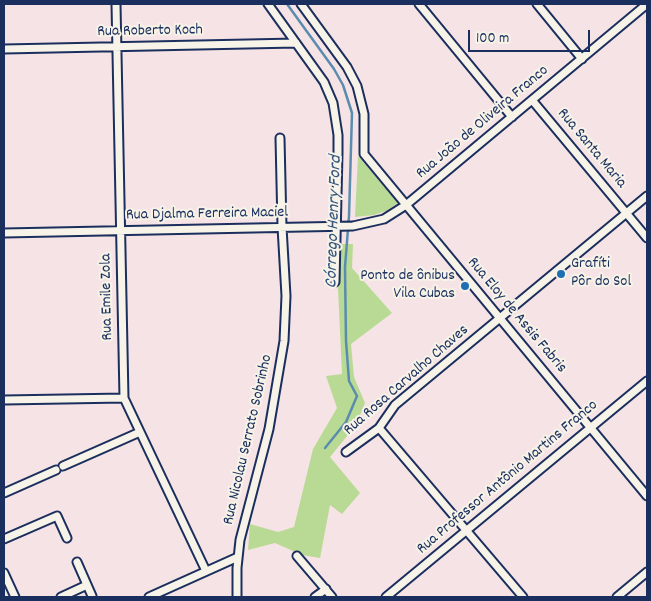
<!DOCTYPE html>
<html>
<head>
<meta charset="utf-8">
<style>
	body { margin:0 }
	#map { position:relative; width:651px; height:601px; overflow:hidden; background:#f6e3e5; font-family:Dekko,sans-serif }
	canvas { display:block }
	.frame { position:absolute; inset:0; border:5px solid #1b2f5e; pointer-events:none }
	.scale { position:absolute; left:468px; top:30px; width:122px; height:22px; box-sizing:border-box; border:2px solid #1b2f5e; border-top:0; padding-left:6px; font-size:15px; line-height:18px; white-space:nowrap; color:#1b2f5e; -webkit-text-stroke:4px #f7f3e8; paint-order:stroke }
</style>
</head>
<body>
<div id="map">
<canvas width="651" height="601"></canvas>
<div class="frame"></div>
<div class="scale">100 m</div>
</div>
<script>
const c = document.querySelector('canvas').getContext('2d');
c.lineJoin = 'round';
function fillPath(path, color) {
  c.fillStyle = color;
  c.fill(path, 'evenodd');
}
function poly(rows) {
  const path = new Path2D();
  for (const r of rows) {
    path.moveTo(r[0], r[1]);
    for (let i = 2; i < r.length; i += 2) path.lineTo(r[i], r[i + 1]);
  }
  return path;
}
function trace(path, color, width, dash) {
  c.strokeStyle = color;
  c.lineWidth = width;
  c.lineCap = dash ? 'butt' : 'round';
  c.setLineDash(dash || []);
  c.stroke(path);
}
function label(font, color, halo, rows, align = 'center') {
  c.font = font + ' Dekko,sans-serif';
  c.lineWidth = 4;
  c.setLineDash([]);
  c.textBaseline = 'middle';
  c.strokeStyle = halo;
  c.fillStyle = color;
  for (const [text, x, y, turn = 0] of rows) {
    c.save();
    c.translate(x, y);
    c.rotate((+turn || 0) * Math.PI / 180);
    c.textAlign = isNaN(turn) ? turn : align;
    if (halo) c.strokeText(text, 0, 0);
    c.fillText(text, 0, 0);
    c.restore();
  }
}
fillPath(poly([
	[358,156,398,203,386,211,374,215,355,217],
	[340,244,353,244,352,268,392,313,351,344,354,377,365,403,356,425,330,457,360,493,342,514,330,505,320,558,302,555,275,543,248,550,250,524,278,532,294,527,313,449,337,408,326,376,342,374,338,288]
]), '#b9da94');
trace(poly([
	[287,4,334,69,343,85,352,113,349,216,345,267,346,341,349,381,357,396,346,422,325,448]
]), '#5a8caf', 2.5);
const minor = poly([
	[116,4,124,398,206,571],
	[268,4,324,82,333,103,338,135,338,153,335,282],
	[301,4,347,67,357,86,364,114,364,154,647,496],
	[419,4,512,117],
	[537,4,582,59],
	[4,49,296,43],
	[532,100,647,238],
	[4,233,353,226,384,219,406,205,647,4],
	[4,400,124,398],
	[379,428,523,597],
	[346,452,379,428,395,405,647,196],
	[63,466,140,432],
	[4,493,56,470],
	[4,539,57,516,67,538],
	[297,556,332,597],
	[77,562,92,596],
	[4,573,15,597],
	[61,597,87,585],
	[149,597,238,557],
	[237,597,237,568,240,540,269,429,284,341,286,296,282,227,280,138],
	[315,597,326,589],
	[386,597,647,381],
	[617,597,647,572]
]);
trace(minor, '#1b2f5e', 11);
trace(minor, '#f7f3e8', 7);
for (const [x, y, r, color] of [
	[561,274,5,"#1f6fb2"],
	[465,286,5,"#1f6fb2"]
]) {
  const dot = new Path2D();
  dot.arc(x, y, r, 0, 2 * Math.PI);
  c.fillStyle = color;
  c.fill(dot);
  trace(dot, '#f7f3e8', 2);
}
label('16px', '#1b2f5e', '#f7f3e8', [
	["Rua Roberto Koch",150,32,-1],
	["Rua João de Oliveira Franco",483,123,-40],
	["Rua Santa Maria",591,149,50],
	["Rua Djalma Ferreira Maciel",207,215,-1],
	["Rua Emile Zola",108,297,-91],
	["Rua Eloy de Assis Fabris",516,316,50],
	["Rua Rosa Carvalho Chaves",407,381,-41],
	["Rua Nicolau Serrato Sobrinho",249,440,-77],
	["Rua Professor Antônio Martins Franco",508,478,-40]
]);
label('16px', '#1b2f5e', '#f7f3e8', [
	["Grafíti",571,265],
	["Pôr do Sol",571,283],
	["Ponto de ônibus",455,277,"right"],
	["Vila Cubas",455,295,"right"]
], 'left');
label('italic 18px', '#355680', '#f7f3e8', [
	["Córrego Henry Ford",335,222,-88]
]);
</script>
</body>
</html>
